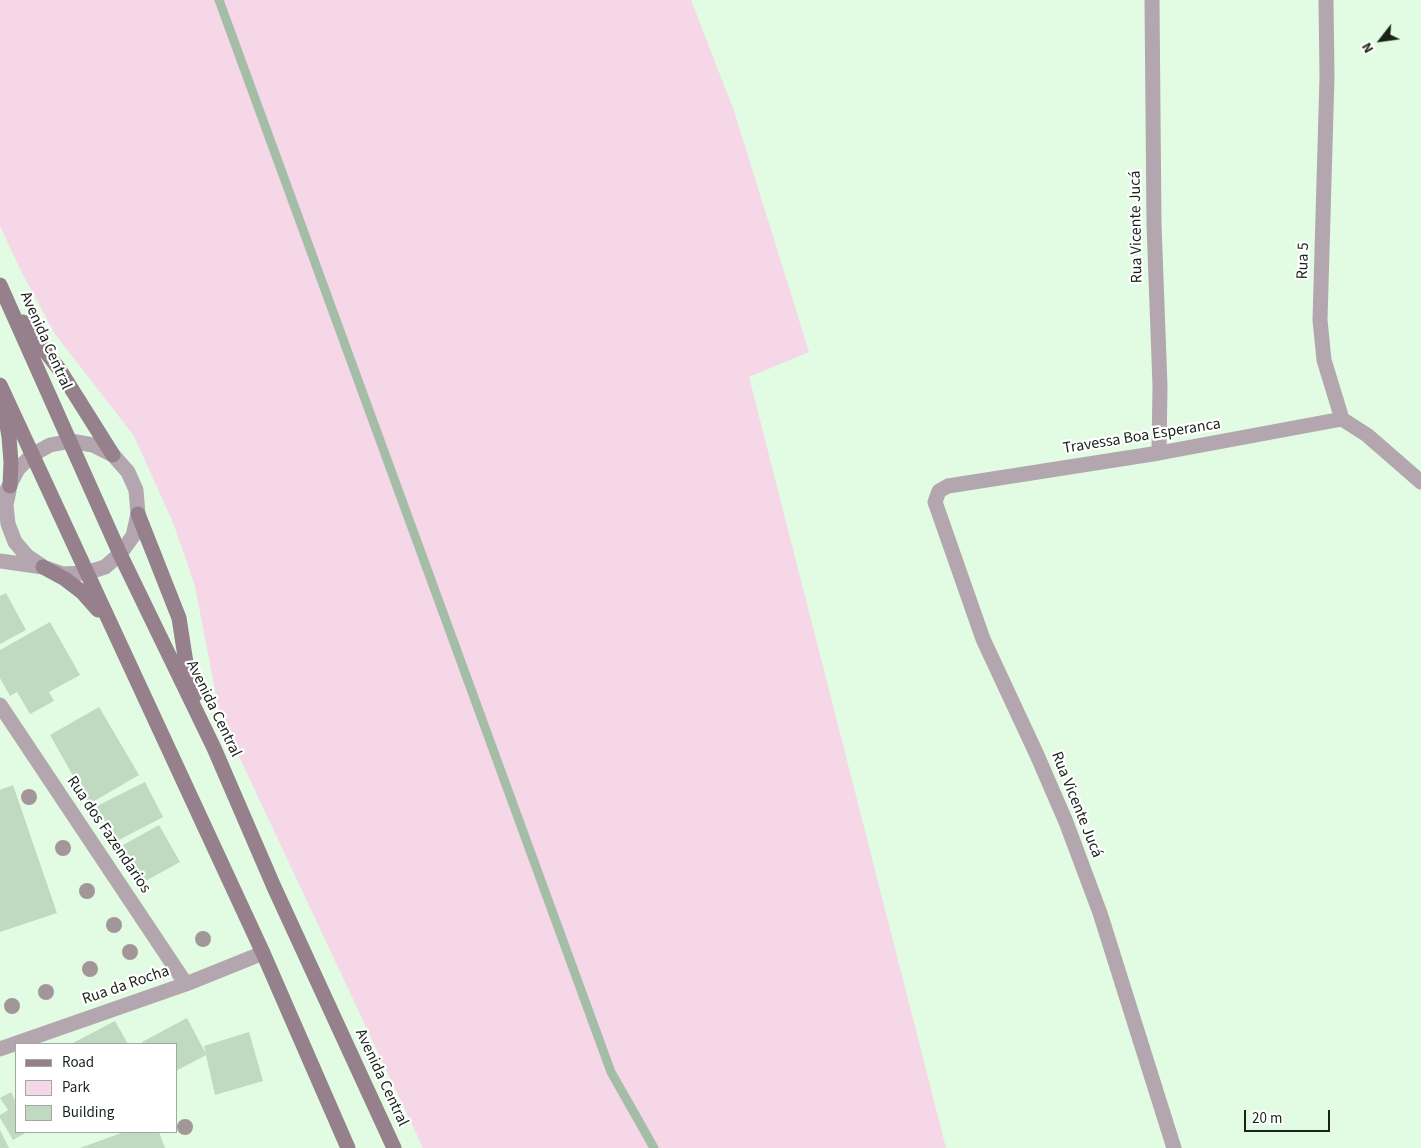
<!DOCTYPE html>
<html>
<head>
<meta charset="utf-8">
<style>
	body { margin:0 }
	#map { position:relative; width:1421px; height:1148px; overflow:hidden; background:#e1fce2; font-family:"Source Sans 3",sans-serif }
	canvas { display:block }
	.legend { position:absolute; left:15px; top:1043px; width:162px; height:90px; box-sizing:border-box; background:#fff; border:1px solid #a3a7a3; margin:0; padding:6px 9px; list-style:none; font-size:15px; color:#19231a }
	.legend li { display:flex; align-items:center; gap:10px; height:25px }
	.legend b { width:25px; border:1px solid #a3a7a3 }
	.north { position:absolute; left:1356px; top:15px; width:50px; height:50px; -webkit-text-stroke:4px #fff; paint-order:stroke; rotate:240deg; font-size:14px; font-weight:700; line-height:20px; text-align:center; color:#19231a }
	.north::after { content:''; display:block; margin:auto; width:18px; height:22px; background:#19231a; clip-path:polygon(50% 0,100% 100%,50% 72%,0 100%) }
	.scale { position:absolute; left:1244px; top:1110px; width:86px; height:22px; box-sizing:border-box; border:2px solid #19231a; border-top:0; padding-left:6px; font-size:15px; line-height:18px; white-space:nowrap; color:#19231a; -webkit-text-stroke:4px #fff; paint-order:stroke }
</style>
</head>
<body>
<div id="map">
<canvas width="1421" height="1148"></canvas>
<ul class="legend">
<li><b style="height:6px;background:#95808c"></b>Road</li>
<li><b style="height:14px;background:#f5d7e8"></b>Park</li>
<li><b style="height:14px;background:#c0d9c1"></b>Building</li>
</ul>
<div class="north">N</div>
<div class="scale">20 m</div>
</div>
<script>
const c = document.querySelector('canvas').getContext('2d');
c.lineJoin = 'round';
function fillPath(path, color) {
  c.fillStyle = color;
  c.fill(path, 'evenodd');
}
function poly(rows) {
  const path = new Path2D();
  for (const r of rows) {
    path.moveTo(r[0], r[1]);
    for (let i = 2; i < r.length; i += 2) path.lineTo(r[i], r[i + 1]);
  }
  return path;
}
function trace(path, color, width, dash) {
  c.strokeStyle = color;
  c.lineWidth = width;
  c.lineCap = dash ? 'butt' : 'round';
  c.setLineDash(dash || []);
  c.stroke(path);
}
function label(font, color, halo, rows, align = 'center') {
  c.font = font + ' "Source Sans 3",sans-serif';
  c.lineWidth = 4.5;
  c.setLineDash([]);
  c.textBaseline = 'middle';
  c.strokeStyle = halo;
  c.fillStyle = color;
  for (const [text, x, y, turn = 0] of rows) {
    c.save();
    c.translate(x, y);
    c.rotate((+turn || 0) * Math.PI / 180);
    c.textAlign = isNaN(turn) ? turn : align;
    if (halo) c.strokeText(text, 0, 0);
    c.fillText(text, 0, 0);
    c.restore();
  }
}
fillPath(poly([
	[0,0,691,0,734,111,809,352,749,377,946,1148,423,1148,220,716,195,586,174,525,134,436,55,334,21,271,0,226]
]), '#f5d7e8');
trace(poly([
	[219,0,611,1072,654,1148]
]), '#a4bda6', 9);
fillPath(poly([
	[6,593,26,630,0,644,0,596],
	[50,622,80,675,49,692,54,701,30,714,17,692,10,696,0,678,0,650],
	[99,707,139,775,89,804,50,735],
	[145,782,163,817,115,842,97,806],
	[13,785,57,913,0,932,0,790],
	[159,825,180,862,140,884,118,848],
	[187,1018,206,1054,204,1046,249,1032,263,1081,215,1095,206,1055,176,1071,176,1044,144,1044,142,1042],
	[115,1021,128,1044,71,1044],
	[11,1092,16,1102,16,1132,27,1132,13,1140,0,1118,0,1115,8,1110,0,1098],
	[0,1130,9,1148,0,1148],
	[124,1132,159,1132,165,1148,80,1148]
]), '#c0d9c1');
trace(poly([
	[1152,0,1154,224,1160,386,1159,453],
	[1326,0,1327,77,1320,320,1324,360,1342,419,1367,435,1421,482],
	[9,491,6,505,8,524,15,542,27,556,42,566],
	[0,503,18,469,32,455,50,445,71,441,93,445,113,455,128,472,136,490,138,514,133,536,120,554,105,567,86,573,63,574,43,567,0,561],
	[0,705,186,984],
	[0,1049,186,984,263,953],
	[1174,1148,1100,913,1066,822,1037,755,983,639,935,502,939,491,948,486,1159,453,1342,419]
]), '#b4a6ae', 15);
trace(poly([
	[0,285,120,554,214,748,274,887,394,1148],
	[23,322,59,369,113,455],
	[0,385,263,953,348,1148],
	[4,408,9,437,11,462,10,486],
	[138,514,179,618,186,663,195,695],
	[43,567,65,579,82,592,98,610]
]), '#95808c', 15);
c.fillStyle = '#a29699';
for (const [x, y] of [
	[29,797],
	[63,848],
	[87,891],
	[114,925],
	[203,939],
	[130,952],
	[90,969],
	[46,992],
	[12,1006],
	[185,1127]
]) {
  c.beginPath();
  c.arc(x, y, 8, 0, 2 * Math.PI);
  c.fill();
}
label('16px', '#19231a', '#fff', [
	["Rua Vicente Jucá",1137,227,-91],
	["Rua 5",1304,261,-88],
	["Avenida Central",45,341,66],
	["Travessa Boa Esperanca",1142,437,-9],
	["Avenida Central",213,709,64],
	["Rua Vicente Jucá",1076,805,68],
	["Rua dos Fazendarios",108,835,56],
	["Rua da Rocha",126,986,-19],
	["Avenida Central",381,1078,65]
]);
</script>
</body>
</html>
